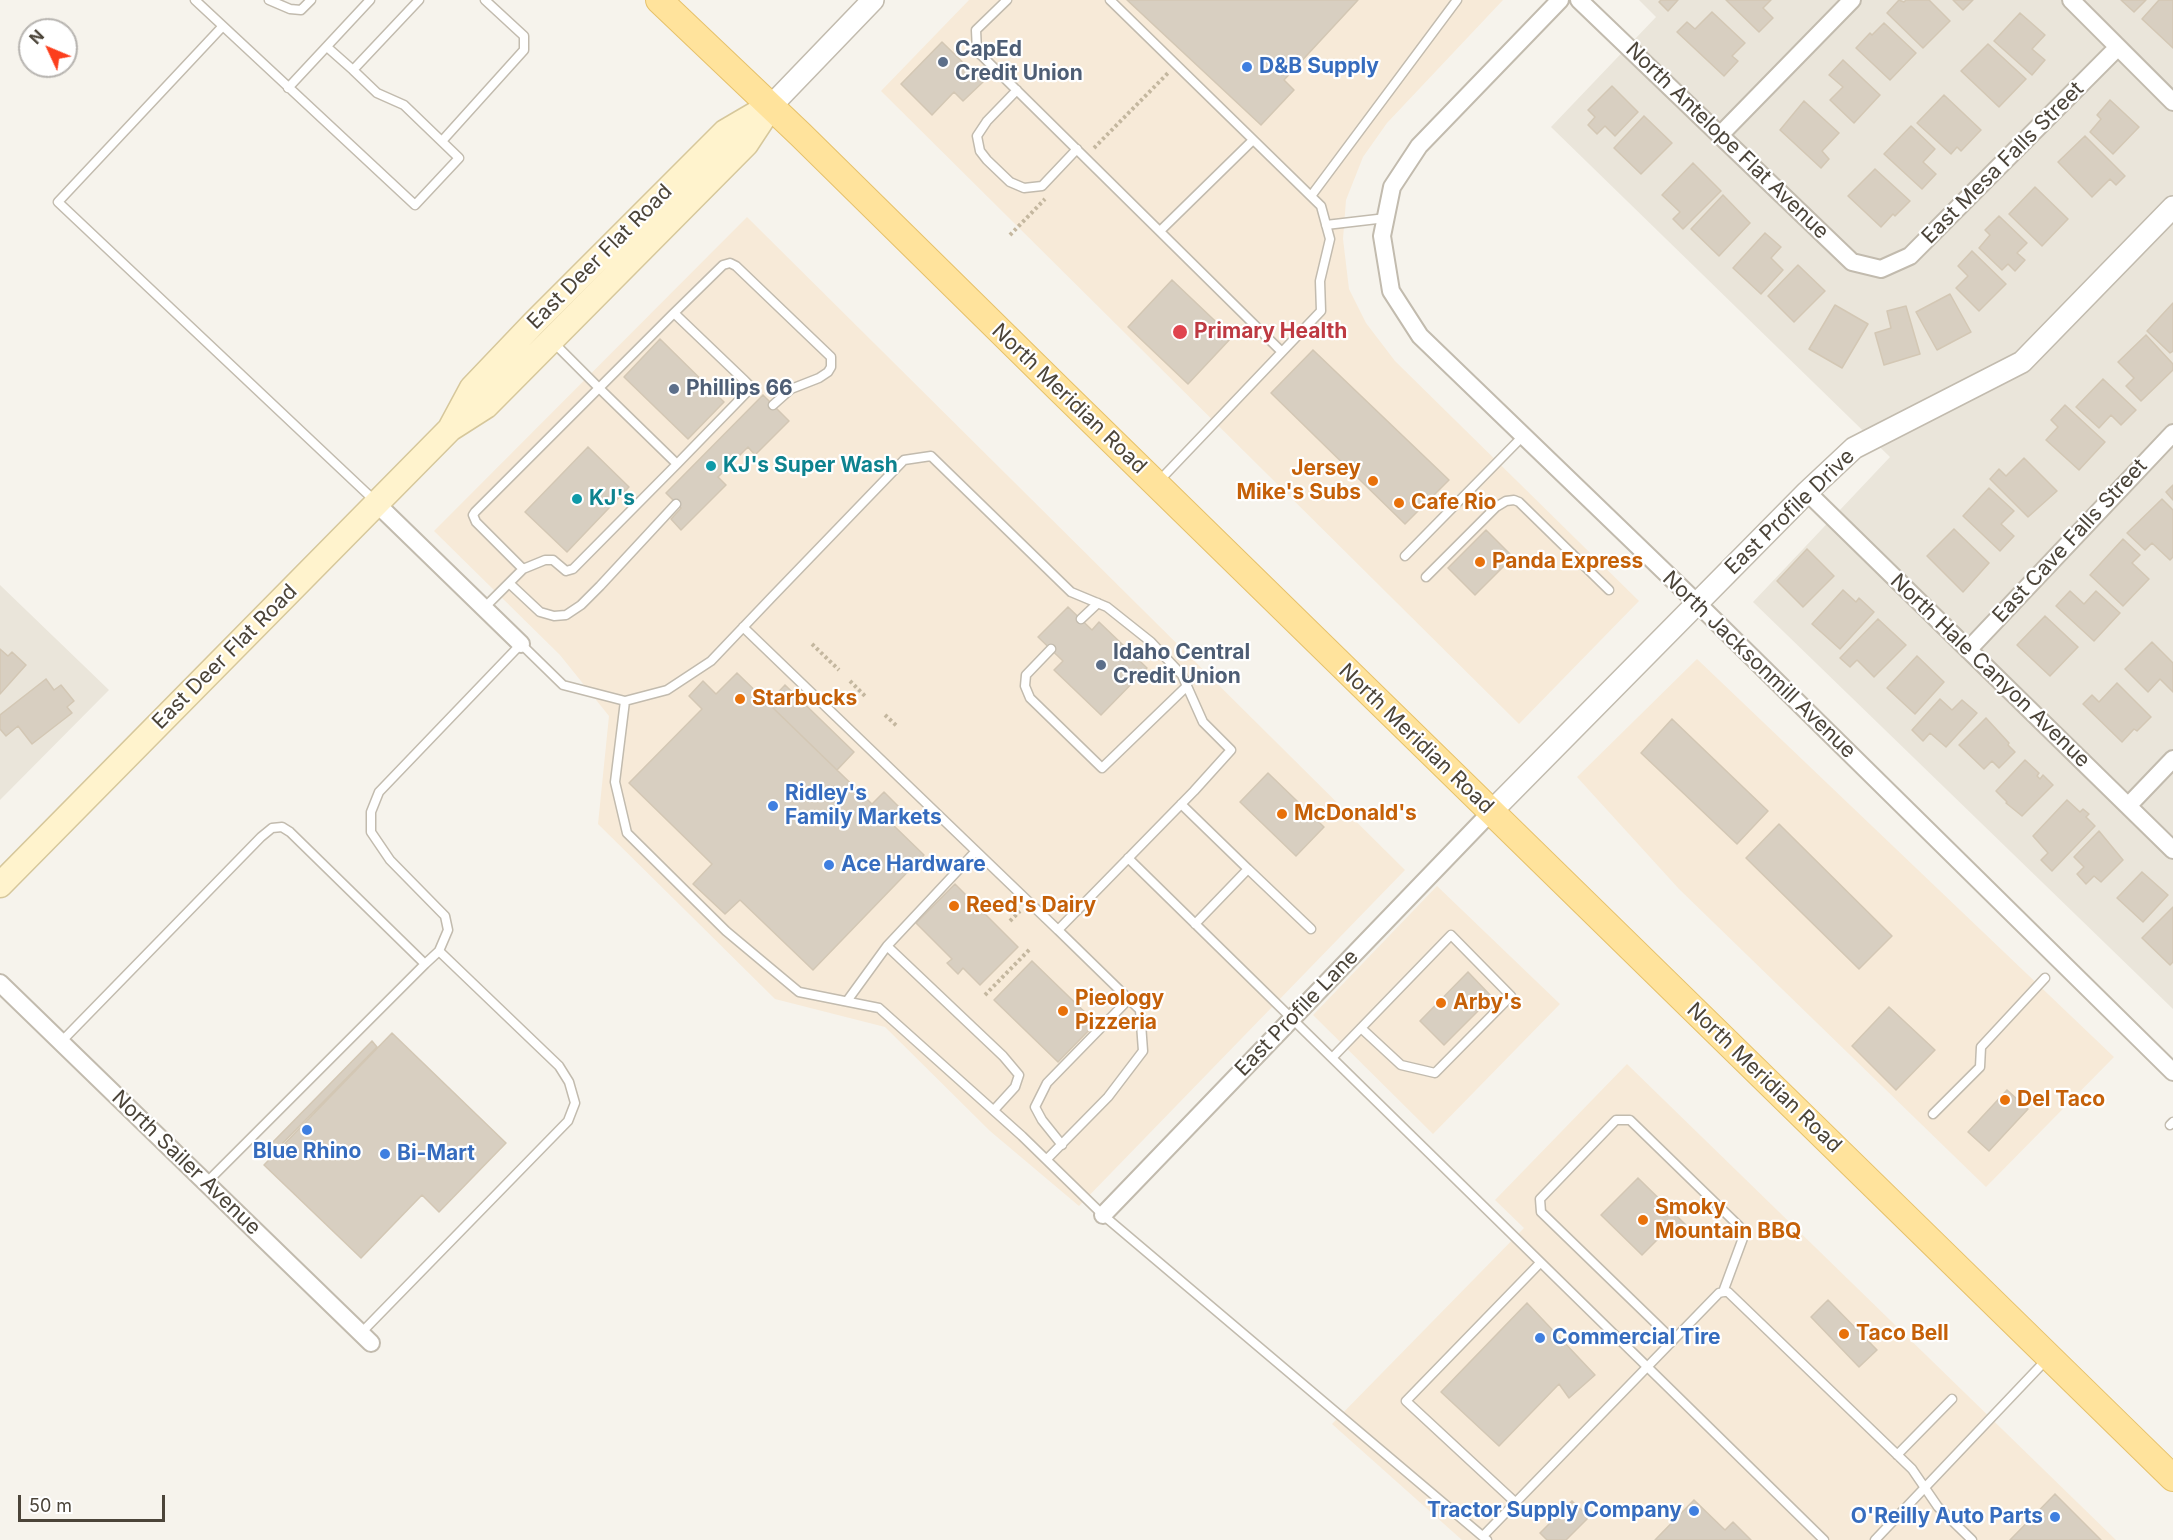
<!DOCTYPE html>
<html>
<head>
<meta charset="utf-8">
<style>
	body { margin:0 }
	#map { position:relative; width:2173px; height:1540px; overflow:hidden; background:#f6f3ec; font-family:Inter,sans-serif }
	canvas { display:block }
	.north { position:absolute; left:18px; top:18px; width:60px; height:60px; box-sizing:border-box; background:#fff; border:2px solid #b7b4b0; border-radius:50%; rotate:314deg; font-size:16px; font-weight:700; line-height:24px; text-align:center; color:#4b4439 }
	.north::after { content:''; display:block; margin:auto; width:21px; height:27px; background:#fc3f1d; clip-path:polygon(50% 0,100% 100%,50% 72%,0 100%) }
	.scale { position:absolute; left:18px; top:1495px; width:147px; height:27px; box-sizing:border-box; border:3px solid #4b4439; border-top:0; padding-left:8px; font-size:18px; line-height:21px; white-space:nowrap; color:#4b4439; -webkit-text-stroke:4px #fff; paint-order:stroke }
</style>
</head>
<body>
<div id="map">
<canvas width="2173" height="1540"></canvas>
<div class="north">N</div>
<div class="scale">50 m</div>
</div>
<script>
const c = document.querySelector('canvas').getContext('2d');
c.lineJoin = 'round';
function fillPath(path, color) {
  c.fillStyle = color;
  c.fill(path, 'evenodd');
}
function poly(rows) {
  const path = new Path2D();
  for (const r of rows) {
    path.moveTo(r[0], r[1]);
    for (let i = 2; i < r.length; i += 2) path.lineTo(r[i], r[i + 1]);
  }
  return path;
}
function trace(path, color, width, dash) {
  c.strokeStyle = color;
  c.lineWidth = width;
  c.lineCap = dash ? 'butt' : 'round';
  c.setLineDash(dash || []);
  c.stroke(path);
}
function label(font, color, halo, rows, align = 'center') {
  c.font = font + ' Inter,sans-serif';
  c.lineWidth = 4.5;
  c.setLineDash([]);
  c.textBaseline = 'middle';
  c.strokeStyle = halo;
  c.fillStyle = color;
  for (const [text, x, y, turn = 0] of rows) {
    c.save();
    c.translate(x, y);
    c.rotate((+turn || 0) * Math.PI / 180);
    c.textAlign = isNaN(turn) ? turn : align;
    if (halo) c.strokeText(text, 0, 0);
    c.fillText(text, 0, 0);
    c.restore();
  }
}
fillPath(poly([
	[1639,0,2173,0,2173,1009,1753,602,1890,457,1551,127,1656,17],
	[0,585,109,690,0,800]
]), '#eae5da');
fillPath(poly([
	[969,0,1503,0,1387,123,1363,157,1346,200,1343,239,1349,289,1366,323,1395,361,1639,601,1519,724,881,91],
	[747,217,1405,870,1079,1206,990,1131,885,1027,775,999,598,824,609,716,560,655,434,531],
	[1697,659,2114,1057,1986,1187,1679,889,1577,777],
	[1437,886,1560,1004,1433,1134,1313,1015],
	[1627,1064,2116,1540,1462,1540,1332,1424,1524,1228,1495,1200]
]), '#f7ead8');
const building = poly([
	[1127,0,1358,0,1284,80,1294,90,1261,125,1127,0],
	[1661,0,1678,0,1668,11,1659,2,1661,0],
	[1726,0,1771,0,1763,8,1773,18,1759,32,1726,0],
	[1899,0,1904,2,1906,0,1929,0,1950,21,1923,48,1887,13,1899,0],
	[1953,0,1973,0,1963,10,1953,0],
	[2121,0,2146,0,2134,12,2121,0],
	[2159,0,2173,0,2173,48,2142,19,2159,0],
	[1712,12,1745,43,1732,56,1738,61,1724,76,1677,32,1687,22,1695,29,1712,12],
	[2020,13,2045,35,2032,49,2045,60,2032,75,1994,41,2020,13],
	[1884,23,1916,53,1890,80,1856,48,1870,33,1872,35,1884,23],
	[942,42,983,82,963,101,954,92,932,115,901,84,942,42],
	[1988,44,2026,79,1999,107,1961,71,1988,44],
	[1843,60,1880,95,1854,123,1830,100,1843,87,1829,75,1843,60],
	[1612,86,1638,112,1615,136,1605,126,1597,134,1588,125,1595,117,1588,110,1612,86],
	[1944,95,1981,130,1961,151,1957,147,1951,154,1917,123,1944,95],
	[2110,100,2139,127,2113,154,2090,132,2101,119,2097,115,2110,100],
	[1804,101,1839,133,1822,151,1829,159,1821,168,1780,130,1804,101],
	[1644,116,1672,143,1641,174,1614,148,1644,116],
	[1911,126,1935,149,1923,162,1936,174,1922,189,1884,154,1911,126],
	[2085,136,2125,176,2116,185,2110,179,2092,197,2058,162,2085,136],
	[1693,163,1721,191,1683,229,1673,219,1680,212,1662,195,1693,163],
	[1875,169,1910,201,1895,216,1893,214,1881,227,1848,196,1875,169],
	[2035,187,2068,219,2042,246,2009,214,2035,187],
	[1723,195,1750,223,1719,256,1691,229,1723,195],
	[1999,216,2027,243,2017,253,2025,260,2015,271,2008,264,2002,270,1979,248,1990,235,1985,230,1999,216],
	[1765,233,1781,247,1771,258,1783,270,1761,294,1733,268,1765,233],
	[1972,251,2006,284,1979,311,1956,288,1968,276,1958,266,1972,251],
	[1798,265,1825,291,1794,322,1768,296,1798,265],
	[1172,280,1232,337,1188,384,1128,327,1172,280],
	[1950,294,1971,332,1937,350,1916,312,1950,294],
	[2173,303,2173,351,2170,353,2147,331,2173,303],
	[1835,305,1868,324,1842,368,1809,349,1835,305],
	[1906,306,1920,354,1884,365,1875,333,1891,328,1887,311,1906,306],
	[2146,335,2173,364,2173,370,2141,401,2126,386,2134,378,2118,362,2146,335],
	[660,339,724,402,688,439,624,377,660,339],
	[1313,350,1449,480,1405,524,1271,393,1313,350],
	[2103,379,2136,410,2121,425,2111,415,2099,428,2076,407,2103,379],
	[763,395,789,421,755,455,748,447,718,477,726,485,681,530,671,519,681,508,666,493,763,395],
	[2065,405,2105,442,2079,470,2046,440,2058,427,2051,420,2065,405],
	[588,447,629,487,567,552,525,512,588,447],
	[2024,458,2057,491,2028,517,1990,479,1999,469,2006,476,2024,458],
	[2173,485,2173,500,2166,492,2173,485],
	[1989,488,2014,511,2001,524,2014,536,2000,551,1963,516,1989,488],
	[2162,499,2173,510,2173,557,2170,560,2152,543,2145,550,2127,533,2162,499],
	[1954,529,1989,563,1963,592,1927,556,1954,529],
	[1486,530,1513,557,1475,595,1448,568,1486,530],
	[2123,539,2140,555,2132,563,2149,579,2123,606,2090,575,2123,539],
	[1807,549,1834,576,1803,607,1777,581,1807,549],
	[1843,590,1856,602,1859,598,1874,612,1840,649,1812,624,1843,590],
	[2070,591,2084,604,2096,591,2120,613,2094,641,2056,606,2070,591],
	[1068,607,1092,630,1099,622,1147,668,1101,715,1054,670,1063,661,1038,637,1068,607],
	[2045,616,2078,647,2050,676,2017,645,2045,616],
	[1878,619,1906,645,1874,677,1857,660,1850,667,1840,658,1878,619],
	[2152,642,2173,663,2173,692,2160,679,2148,692,2125,669,2152,642],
	[0,649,8,656,12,652,26,665,0,694,0,649],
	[1917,656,1944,682,1915,714,1887,688,1917,656],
	[737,673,872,804,884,792,904,812,892,824,924,855,813,970,740,900,725,914,693,884,712,864,629,783,702,709,689,696,703,681,716,694,737,673],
	[46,679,54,690,61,685,74,701,67,707,72,713,32,744,18,726,6,736,0,729,0,715,46,679],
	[2117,683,2151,717,2137,731,2134,729,2122,742,2083,704,2092,695,2099,702,2117,683],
	[785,685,854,752,837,770,768,703,785,685],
	[1940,699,1952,710,1962,700,1977,713,1946,747,1930,733,1923,741,1912,730,1940,699],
	[1986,718,2009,743,2008,745,2015,752,1999,768,1992,761,1984,769,1959,745,1986,718],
	[1672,719,1768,811,1737,844,1641,753,1672,719],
	[2025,760,2039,773,2037,776,2040,779,2043,775,2053,785,2022,816,2006,803,2007,802,1996,791,2025,760],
	[1268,773,1324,827,1296,856,1240,802,1268,773],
	[2067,800,2080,812,2083,809,2089,814,2086,817,2095,826,2052,871,2041,860,2048,853,2033,836,2067,800],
	[1779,824,1892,936,1859,969,1746,858,1779,824],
	[2099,831,2123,860,2101,882,2094,876,2086,884,2077,874,2084,867,2074,857,2099,831],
	[2142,872,2168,895,2143,922,2117,898,2142,872],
	[955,884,1018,947,980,985,963,968,958,974,947,963,952,959,916,923,955,884],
	[2173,907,2173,962,2170,965,2142,938,2173,907],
	[1032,961,1096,1023,1058,1062,994,1000,1032,961],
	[1468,972,1492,997,1444,1045,1420,1021,1468,972],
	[1889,1007,1935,1050,1896,1090,1852,1046,1889,1007],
	[392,1033,506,1143,439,1212,422,1195,361,1258,264,1165,392,1033],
	[372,1041,377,1047,276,1150,270,1145,372,1041],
	[2007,1090,2028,1109,1989,1151,1968,1132,2007,1090],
	[1638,1178,1685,1224,1674,1235,1668,1229,1642,1255,1601,1215,1638,1178],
	[1828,1300,1877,1350,1859,1367,1811,1317,1828,1300],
	[1527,1303,1595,1375,1569,1398,1559,1384,1499,1446,1441,1392,1527,1303],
	[2055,1494,2101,1540,2010,1540,2055,1494],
	[1694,1500,1725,1530,1733,1522,1751,1540,1655,1540,1694,1500],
	[1572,1501,1589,1517,1566,1540,1547,1540,1540,1533,1572,1501]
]);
fillPath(building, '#d8cfc1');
trace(building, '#d3c7b4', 1.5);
const service = poly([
	[195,0,415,205,459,158,404,105,377,93,353,70,419,0],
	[269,0,290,9,301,10,311,0],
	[1007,0,976,30,977,51,1282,352],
	[1110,0,1321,206,1330,239,1320,281,1321,311,1159,481],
	[222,27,58,202,375,501],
	[327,47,353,70],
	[288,88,370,0],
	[1017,90,987,121,977,136,980,151,987,160,1010,182,1024,188,1042,186,1077,149],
	[442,141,524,50,524,36,485,0],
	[1311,196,1457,0],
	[1326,225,1386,218],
	[1160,231,1253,140],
	[674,313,723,265,730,263,736,266,831,357,831,367,828,372,819,378,791,389,773,405],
	[1405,556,1523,436],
	[523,569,545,560,553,560,566,571,573,569,677,464],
	[1426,577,1496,507,1506,501,1514,500,1519,502,1609,590],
	[509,583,540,612,554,616,566,615,581,605,600,586,676,504],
	[484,608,523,569,476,522,473,515,475,512,674,313,744,380,749,385,749,390,677,464,599,388,553,342],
	[1081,619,1098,603],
	[743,627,1058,930,1194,791,1231,750,1203,722,1182,675,1151,642,1107,607,1071,592,931,456,904,460,771,598,711,661,667,690,625,701,615,782,627,833,726,931,799,992,879,1008,1022,1136,1103,1215,1487,1540],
	[1051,649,1026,675,1025,686,1030,698,1102,768,1187,686],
	[1181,804,1248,869,1195,924],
	[1128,858,1824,1540],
	[1248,869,1311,929],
	[887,946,976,851],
	[425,964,439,951],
	[847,1001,887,946,1003,1056,1019,1075,1015,1087,994,1110],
	[61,1042,261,837,272,828,282,827,290,832,425,964,206,1183],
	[1332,1058,1451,935,1511,996,1435,1073,1401,1065,1361,1028],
	[1933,1114,1980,1067,1981,1047,2045,978],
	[2170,1125,2173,1122],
	[1062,1145,1042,1120,1035,1107,1047,1083,1128,1000],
	[1047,1159,1108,1097,1143,1051,1140,1010,1058,930],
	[361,1333,568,1121,575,1103,569,1082,559,1066,439,951,448,930,445,916,390,860,371,832,371,812,379,792,521,644,563,685,625,701],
	[1673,1340,1541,1212,1540,1199,1616,1120,1630,1120,1739,1226,1743,1238,1723,1292],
	[1897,1455,1952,1399],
	[1516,1503,1406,1401,1540,1263],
	[1483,1536,1719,1293,1723,1292,1728,1292,1912,1469,1938,1507,1972,1540],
	[1875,1540,2047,1359]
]);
const minor = poly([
	[1560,0,1419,146,1392,187,1382,236,1391,291,1420,336,1697,603,2173,1072],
	[1579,0,1852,262,1881,269,1910,256,2118,47],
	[2071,0,2173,102],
	[1720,135,1852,0],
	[1807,492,2173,850],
	[377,504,521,644],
	[1968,650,2173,433],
	[2128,806,2173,759],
	[0,983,371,1343],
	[1103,1215,1491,812]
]);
const tertiary = poly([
	[771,106,873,0],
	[1491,812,1807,492,1854,448,2022,362,2173,207]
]);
const secondary = poly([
	[451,427,472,388,533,324,725,132,766,108],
	[0,885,450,429,486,406,746,144,771,106]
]);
const primary = poly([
	[659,0,801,135,1059,389,2173,1478]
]);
trace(service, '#c2bbae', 11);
trace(minor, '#c2bbae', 20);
trace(tertiary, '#c2bbae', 24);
trace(secondary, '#d6c79b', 27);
trace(primary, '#e6c16a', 28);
trace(poly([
	[1094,148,1169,72],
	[1010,235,1045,199],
	[812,644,839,670],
	[850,681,865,696],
	[885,715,898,727],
	[1010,921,1020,911],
	[985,995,1031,948]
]), '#c4b79f', 4, [3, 3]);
trace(service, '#fff', 8);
trace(minor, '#fff', 16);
trace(tertiary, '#fff', 21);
trace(secondary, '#fff3cd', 24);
trace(primary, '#ffe39c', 26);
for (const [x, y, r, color] of [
	[943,62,6,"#5c6f8a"],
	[1247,67,6,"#3f7fe0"],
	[1180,332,8,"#e0444e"],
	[674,389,6,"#5c6f8a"],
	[711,466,6,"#0f9aa8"],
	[1373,481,6,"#e8710a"],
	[577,499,6,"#0f9aa8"],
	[1399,503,6,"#e8710a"],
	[1480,562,6,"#e8710a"],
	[1101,665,6,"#5c6f8a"],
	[740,699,6,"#e8710a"],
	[773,806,6,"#3f7fe0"],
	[1282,814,6,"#e8710a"],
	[829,865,6,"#3f7fe0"],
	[954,906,6,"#e8710a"],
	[1441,1003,6,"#e8710a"],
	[1063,1011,6,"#e8710a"],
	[2005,1100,6,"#e8710a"],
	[307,1130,6,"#3f7fe0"],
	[385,1154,6,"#3f7fe0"],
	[1643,1220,6,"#e8710a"],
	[1844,1334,6,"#e8710a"],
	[1540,1338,6,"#3f7fe0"],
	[1694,1511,6,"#3f7fe0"],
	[2055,1517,6,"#3f7fe0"]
]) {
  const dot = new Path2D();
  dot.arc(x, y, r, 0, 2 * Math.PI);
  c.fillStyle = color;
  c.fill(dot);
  trace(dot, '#fff', 2);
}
label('bold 21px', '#4e5e75', '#fff', [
	["CapEd",955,50],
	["Credit Union",955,74],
	["Phillips 66",686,389],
	["Idaho Central",1113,653],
	["Credit Union",1113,677]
], 'left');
label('bold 21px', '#366cbe', '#fff', [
	["D&B Supply",1259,67],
	["Ridley's",785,794],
	["Family Markets",785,818],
	["Ace Hardware",841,865],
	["Blue Rhino",307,1152,"center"],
	["Bi-Mart",397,1154],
	["Commercial Tire",1552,1338],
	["Tractor Supply Company",1682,1511,"right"],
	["O'Reilly Auto Parts",2043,1517,"right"]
], 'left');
label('21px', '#4b4439', '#fff', [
	["North Antelope Flat Avenue",1727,141,44],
	["East Mesa Falls Street",2003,163,-45],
	["East Deer Flat Road",600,257,-45],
	["North Meridian Road",1069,399,44],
	["East Profile Drive",1790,512,-44],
	["East Cave Falls Street",2070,541,-47],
	["East Deer Flat Road",225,657,-45],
	["North Jacksonmill Avenue",1759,665,44],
	["North Hale Canyon Avenue",1990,671,44],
	["North Meridian Road",1416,739,44],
	["East Profile Lane",1297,1013,-46],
	["North Meridian Road",1764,1078,44],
	["North Sailer Avenue",186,1163,44]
]);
label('bold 21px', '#be3a42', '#fff', [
	["Primary Health",1194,332]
], 'left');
label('bold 21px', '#0d838f', '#fff', [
	["KJ's Super Wash",723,466],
	["KJ's",589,499]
], 'left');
label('bold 21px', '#c56008', '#fff', [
	["Jersey",1361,469,"right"],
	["Mike's Subs",1361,493,"right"],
	["Cafe Rio",1411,503],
	["Panda Express",1492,562],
	["Starbucks",752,699],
	["McDonald's",1294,814],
	["Reed's Dairy",966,906],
	["Pieology",1075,999],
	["Pizzeria",1075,1023],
	["Arby's",1453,1003],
	["Del Taco",2017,1100],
	["Smoky",1655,1208],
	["Mountain BBQ",1655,1232],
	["Taco Bell",1856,1334]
], 'left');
</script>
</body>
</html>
